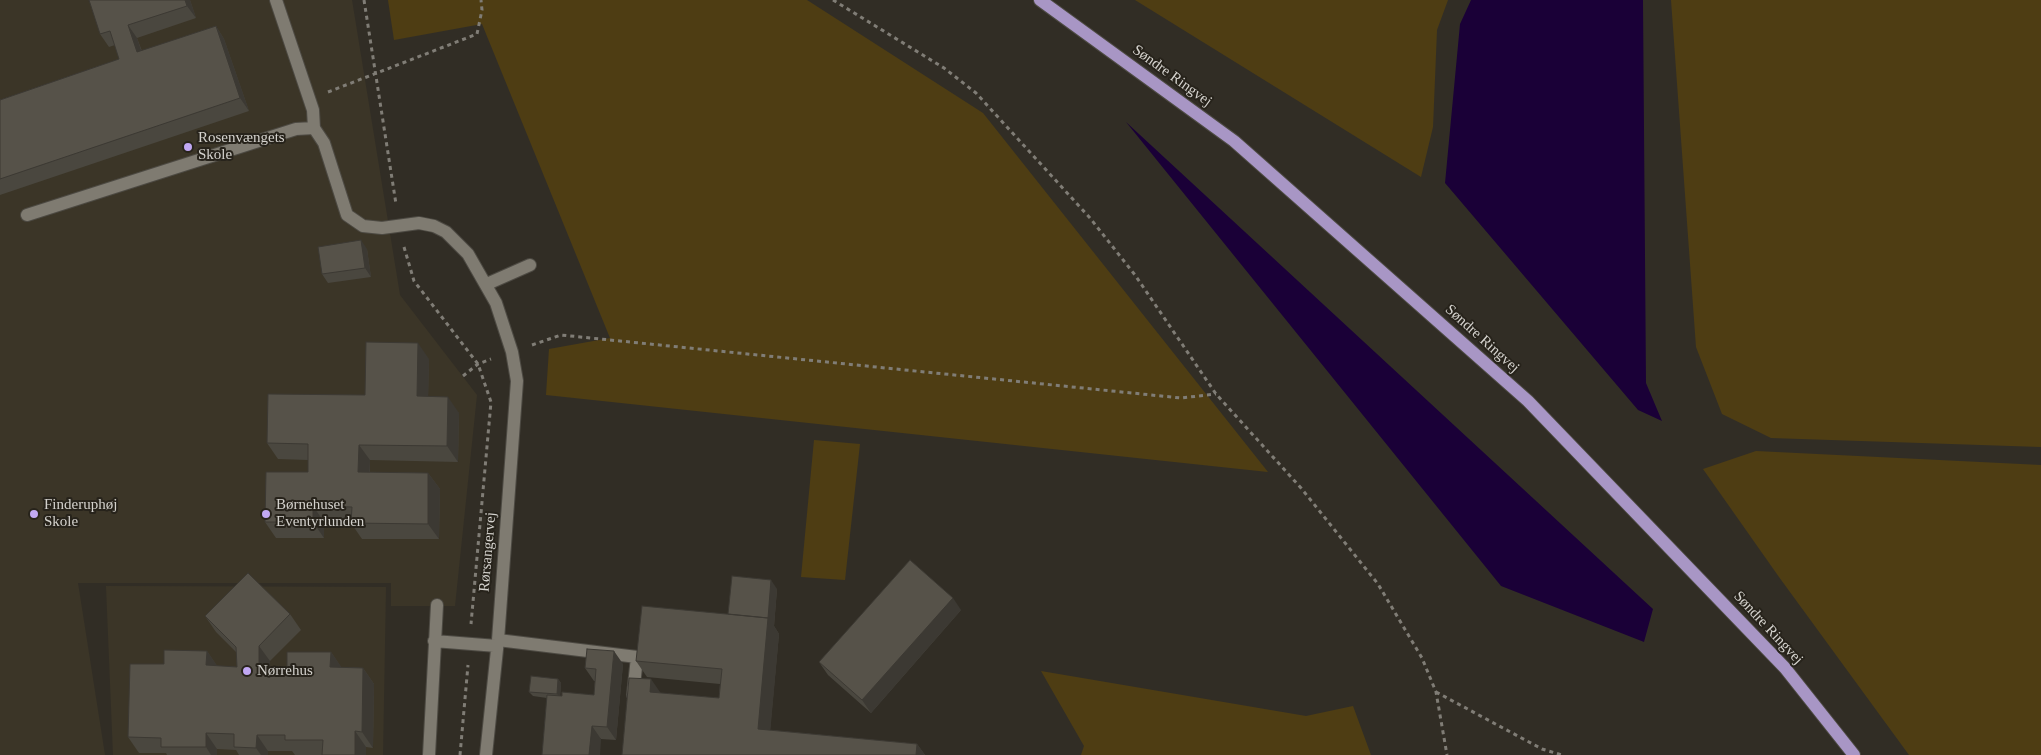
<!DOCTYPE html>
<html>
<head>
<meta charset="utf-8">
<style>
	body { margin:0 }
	canvas { display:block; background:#312d25 }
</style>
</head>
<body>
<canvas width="2041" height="755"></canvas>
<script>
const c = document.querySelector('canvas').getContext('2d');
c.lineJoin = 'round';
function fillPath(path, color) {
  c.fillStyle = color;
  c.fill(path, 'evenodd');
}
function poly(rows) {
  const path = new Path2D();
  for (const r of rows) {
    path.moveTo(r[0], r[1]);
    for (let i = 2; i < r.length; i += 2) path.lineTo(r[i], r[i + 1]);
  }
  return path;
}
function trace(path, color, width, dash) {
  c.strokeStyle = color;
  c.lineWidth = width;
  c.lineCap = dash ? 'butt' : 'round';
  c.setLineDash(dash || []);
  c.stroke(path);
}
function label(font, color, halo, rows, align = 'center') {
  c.font = font + ' "Times New Roman",serif';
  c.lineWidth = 4;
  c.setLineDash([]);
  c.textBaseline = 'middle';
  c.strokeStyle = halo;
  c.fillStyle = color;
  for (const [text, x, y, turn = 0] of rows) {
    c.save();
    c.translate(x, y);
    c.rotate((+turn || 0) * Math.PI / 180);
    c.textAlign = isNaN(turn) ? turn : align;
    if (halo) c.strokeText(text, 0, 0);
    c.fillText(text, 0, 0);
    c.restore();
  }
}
fillPath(poly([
	[0,0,352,0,400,295,477,395,455,606,391,606,391,583,78,583,105,755,0,755],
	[106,586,386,587,383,755,113,755]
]), '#3b3527');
fillPath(poly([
	[388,0,807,0,983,113,1268,472,546,395,549,349,610,338,482,24,394,40],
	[1135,0,1448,0,1437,30,1433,127,1421,177],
	[1671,0,2041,0,2041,447,1771,438,1722,414,1696,347],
	[814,440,860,444,845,580,801,577],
	[1756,451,2041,465,2041,755,1909,755,1779,577,1703,469],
	[1041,671,1306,716,1353,706,1371,755,1081,755,1084,746]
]), '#4e3d13');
fillPath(poly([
	[1471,0,1643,0,1646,383,1662,421,1638,410,1445,183,1460,24],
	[1126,122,1653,609,1644,642,1501,586]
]), '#1a0037');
const minor = poly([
	[276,0,313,110,314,128],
	[27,215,296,129,314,128,324,143,347,215,363,226,382,228,419,223,434,226,446,232,468,254,496,303,512,352,517,381,498,640,486,755],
	[487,284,530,265],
	[498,640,637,657,633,695],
	[434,641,497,646],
	[429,755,437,605]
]);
const major = poly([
	[1040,0,1234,141,1528,401,1785,668,1854,755]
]);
trace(minor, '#4d4a43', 14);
trace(major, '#4d4a43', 14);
trace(poly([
	[364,0,396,204],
	[833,0,944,68,976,93,1090,218,1135,275,1216,394,1301,488,1378,584,1422,658,1436,692,1447,755],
	[328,92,477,34,482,10,481,0],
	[404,247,414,281,478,364,491,402,471,624],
	[532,345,561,335,1181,398,1216,394],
	[463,376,478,364,491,359],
	[1436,692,1542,749,1562,755],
	[460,755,468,665]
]), '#807d76', 3, [4, 4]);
trace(minor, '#7f7b71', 12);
trace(major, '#a896c5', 12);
fillPath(poly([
	[190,0,196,18,137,38,142,51,216,26,224,39,249,111,0,195,0,100,119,59,115,45,109,47,100,34],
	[367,249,371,277,328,283,322,274],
	[429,359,428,396,459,413,458,462,370,460,370,472,428,473,440,489,439,539,362,539,351,523,324,522,324,538,276,538,265,522,308,472,308,460,278,459,267,443,365,395],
	[777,589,774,626,779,634,770,730,917,744,925,755,622,755,660,693,719,698,720,684,647,677,636,661],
	[961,610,871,713,828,675,819,662],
	[290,614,301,630,270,661,270,667,287,667,331,652,341,667,363,668,374,684,373,748,366,747,366,755,295,755,292,751,268,751,268,755,239,755,236,750,217,749,217,755,167,755,166,753,139,753,128,737,164,664,207,651,217,666,237,667,236,652,216,632,205,616],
	[623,664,616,740,601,739,547,698,533,696,529,692,558,679,561,683,560,696,594,695,595,681,594,681,585,668]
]), '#4a473f');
fillPath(poly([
	[185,0,190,0,196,18,187,6],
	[128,25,137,38,146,65,137,52],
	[216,26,224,39,249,111,240,98],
	[361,240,367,249,371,277,365,268],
	[418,343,429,359,428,412,417,396],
	[448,397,459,413,458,462,447,446],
	[359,445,370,460,369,488,358,472],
	[428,473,440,489,439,539,428,524],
	[313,506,324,522,324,538,313,522],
	[771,580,777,589,774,626,779,634,769,745,758,729],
	[953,598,961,610,871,713,862,700],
	[259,646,270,661,271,683,259,667],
	[207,651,218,667,206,665],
	[614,651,623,664,616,740,607,727],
	[331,652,342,668,330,667],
	[363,668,374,684,373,748,362,732],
	[558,679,561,683,560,699,557,694],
	[651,679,662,695,650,692],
	[592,726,601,739,600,755,589,755],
	[355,731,366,747,366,755,355,755],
	[206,733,217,749,217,755,211,755,206,747],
	[257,735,268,751,268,755,261,755,256,748],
	[917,744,925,755,916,755]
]), '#3c3933');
const building = poly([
	[89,0,185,0,187,6,128,25,137,52,216,26,240,98,0,179,0,100,119,59,110,31,100,34,89,0],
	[361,240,365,268,322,274,318,247,361,240],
	[366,342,418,343,417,396,448,397,447,446,359,445,358,472,428,473,428,524,351,523,352,507,313,506,313,522,265,522,266,472,308,472,308,444,267,443,268,394,365,395,366,342],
	[910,560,953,598,862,700,819,662,910,560],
	[248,573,290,614,259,646,259,667,287,667,287,652,331,652,330,667,363,668,362,732,355,731,355,755,322,755,323,740,285,740,285,735,257,735,256,748,234,747,234,734,206,733,206,747,161,747,161,738,128,737,130,664,164,664,164,650,207,651,206,665,237,667,236,647,205,616,248,573],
	[732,576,771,580,768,618,728,614,732,576],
	[642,606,768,618,758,729,917,744,916,755,622,755,629,678,651,679,650,692,719,698,722,669,636,661,642,606],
	[587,649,614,651,607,727,592,726,589,755,542,755,547,695,562,696,562,692,594,695,596,669,585,668,587,649],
	[531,676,558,679,557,694,529,692,531,676]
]);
fillPath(building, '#565249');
trace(building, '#3c3933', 1);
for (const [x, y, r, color] of [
	[188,147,5,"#c1a8f3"],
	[34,514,5,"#c1a8f3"],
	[266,514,5,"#c1a8f3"],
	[247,671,5,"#c1a8f3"]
]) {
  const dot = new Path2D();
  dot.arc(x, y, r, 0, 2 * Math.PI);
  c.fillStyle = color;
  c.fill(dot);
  trace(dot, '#27231b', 2);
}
label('15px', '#d4d2cd', '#27231b', [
	["Søndre Ringvej",1172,76,36],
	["Søndre Ringvej",1482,339,42],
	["Rørsangervej",488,552,-85],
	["Søndre Ringvej",1768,628,47]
]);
label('15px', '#d4d2cd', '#27231b', [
	["Rosenvængets",198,138],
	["Skole",198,155],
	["Finderuphøj",44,505],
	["Skole",44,522],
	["Børnehuset",276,505],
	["Eventyrlunden",276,522],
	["Nørrehus",257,671]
], 'left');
</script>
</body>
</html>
